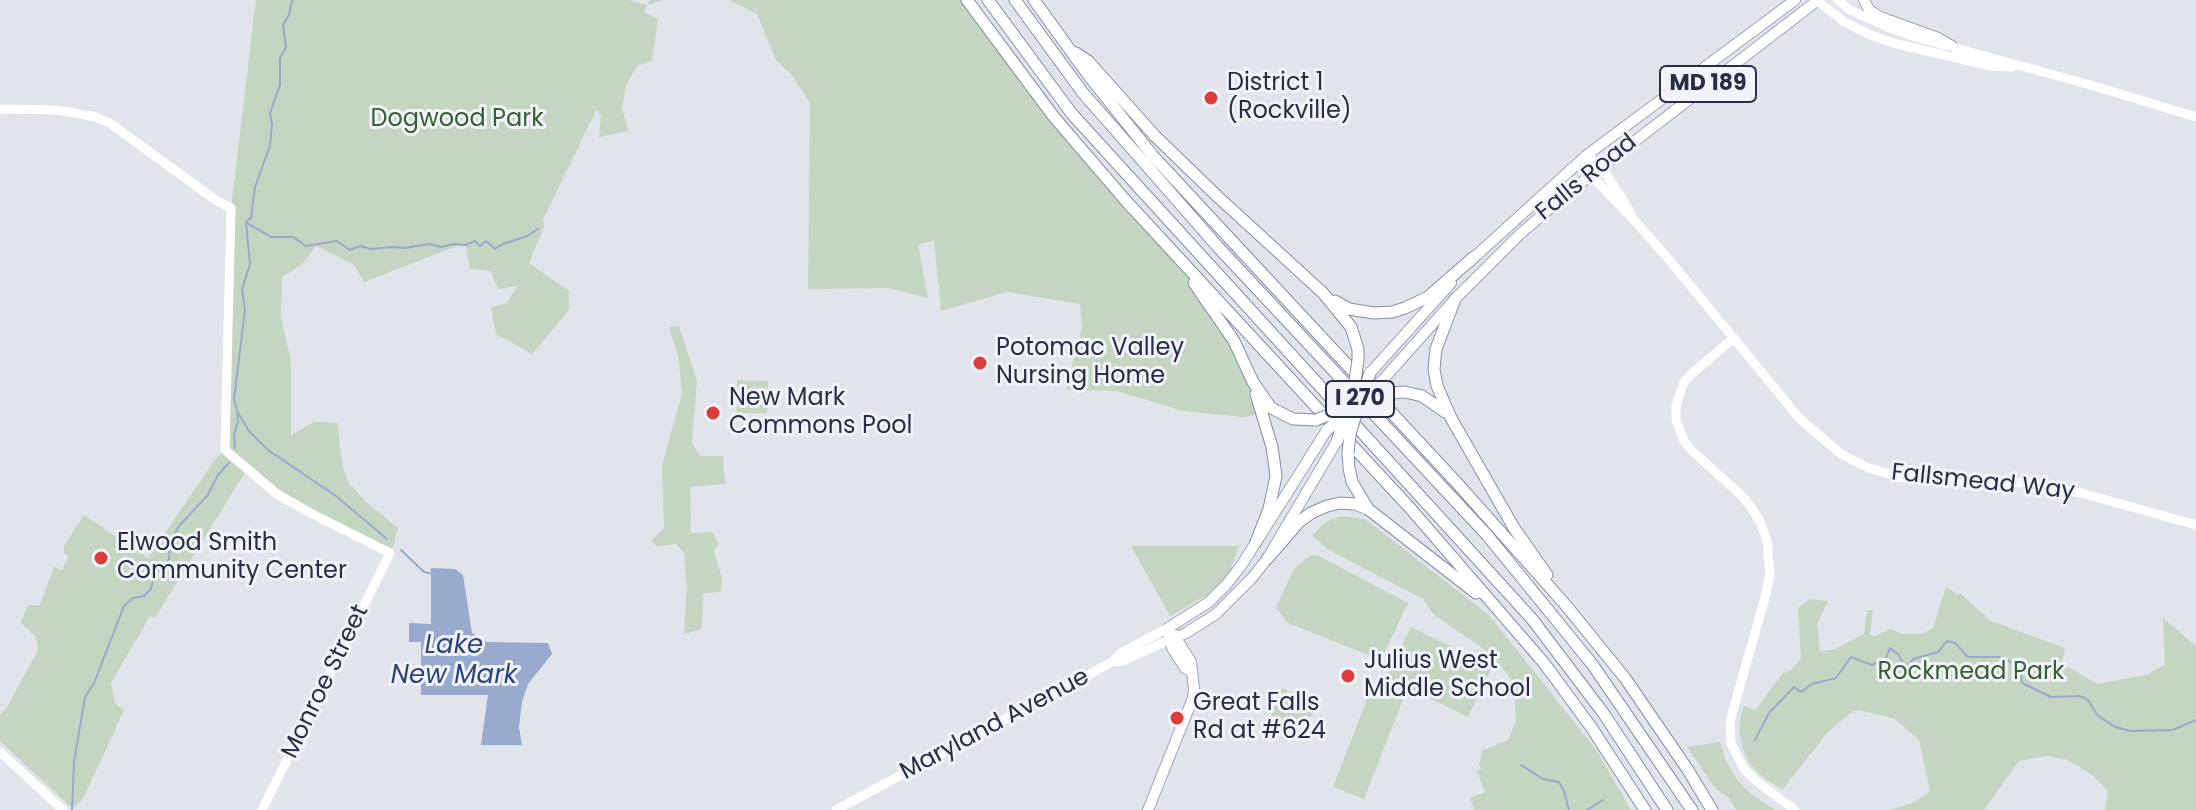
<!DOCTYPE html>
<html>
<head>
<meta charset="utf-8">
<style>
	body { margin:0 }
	canvas { display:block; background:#e1e4eb }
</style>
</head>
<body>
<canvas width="2196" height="810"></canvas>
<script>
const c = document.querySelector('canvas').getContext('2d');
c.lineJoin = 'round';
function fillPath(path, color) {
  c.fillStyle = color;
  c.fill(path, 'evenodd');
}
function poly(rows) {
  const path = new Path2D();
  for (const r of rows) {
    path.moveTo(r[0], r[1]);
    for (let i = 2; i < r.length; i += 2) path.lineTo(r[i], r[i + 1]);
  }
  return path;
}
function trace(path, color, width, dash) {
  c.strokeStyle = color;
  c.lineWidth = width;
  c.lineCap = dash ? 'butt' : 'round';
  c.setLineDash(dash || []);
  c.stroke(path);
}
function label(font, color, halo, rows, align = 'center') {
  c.font = font + ' Poppins,sans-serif';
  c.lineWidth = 6;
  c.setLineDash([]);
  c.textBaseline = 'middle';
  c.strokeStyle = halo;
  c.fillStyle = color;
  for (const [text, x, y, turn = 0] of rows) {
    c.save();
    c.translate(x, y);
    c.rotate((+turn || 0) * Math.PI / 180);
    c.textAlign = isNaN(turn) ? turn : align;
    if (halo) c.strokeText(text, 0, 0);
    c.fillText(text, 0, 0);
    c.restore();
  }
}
fillPath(poly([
	[256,0,628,0,647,5,650,0,662,0,647,5,644,12,658,19,652,61,637,66,626,85,622,108,628,131,599,137,601,116,597,109,543,219,544,227,529,263,569,291,569,310,532,354,496,334,491,308,506,303,518,286,498,289,490,271,470,269,465,243,364,282,354,265,316,246,302,264,282,277,281,318,291,362,291,435,315,422,337,423,343,468,348,482,365,501,398,528,393,546,390,553,314,515,247,469,155,618,150,616,111,683,115,703,124,710,84,797,73,809,0,741,0,715,7,707,38,650,36,637,21,623,28,605,40,605,54,567,62,570,68,557,64,552,64,546,84,515,148,558,214,461,225,449,231,208],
	[729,0,967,0,1017,69,1183,268,1234,341,1262,414,1243,417,1183,411,1117,391,1066,390,1082,328,1080,304,1007,292,941,311,934,240,918,245,928,298,888,288,808,289,810,103,791,74,776,60,757,14],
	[679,326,697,381,692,443,700,456,723,456,725,484,690,487,691,533,712,532,719,544,714,551,722,578,721,592,703,593,702,629,684,634,687,587,684,553,676,544,657,546,651,541,664,528,662,465,682,394,678,355,669,327],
	[737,380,768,381,767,413,737,413],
	[1341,516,1365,519,1489,615,1597,751,1631,810,1474,810,1470,798,1485,792,1477,771,1481,769,1479,764,1483,750,1508,740,1516,720,1514,684,1505,671,1481,647,1433,614,1423,599,1327,549,1312,535,1326,522],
	[1131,546,1239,546,1225,585,1170,616],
	[1317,555,1408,603,1381,660,1288,623,1276,608,1294,569,1310,556],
	[1946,586,1958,595,1960,593,1991,621,2065,648,2062,663,2097,684,2146,675,2165,665,2163,618,2196,646,2196,810,2105,810,2108,791,2092,775,2068,760,2046,756,2019,761,1984,810,1890,810,1912,803,1930,791,1919,740,1895,719,1860,710,1853,711,1828,732,1782,790,1758,773,1747,759,1742,745,1739,731,1741,715,1744,706,1755,710,1783,673,1790,671,1801,659,1798,608,1810,599,1828,601,1817,624,1820,652,1835,649,1864,634,1867,610,1873,610,1870,635,1875,636,1891,629,1901,634,1922,634,1933,628],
	[1411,627,1492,667,1468,717,1386,677],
	[1373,684,1404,697,1364,799,1333,787],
	[1282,688,1288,691,1285,698,1314,710,1311,717,1304,715,1301,722,1289,717,1287,721,1280,718,1278,721,1270,718],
	[1720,742,1725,759,1738,781,1751,794,1775,810,1736,810,1728,797,1715,788,1687,747]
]), '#c4d6c2');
fillPath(poly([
	[431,568,455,569,463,575,472,633,487,642,548,643,552,654,528,684,522,702,519,727,522,745,481,745,488,695,421,695,421,642,409,642,409,623,431,624]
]), '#99aacf');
trace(poly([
	[292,0,289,15,283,25,286,47,280,58,280,85,270,113,272,124,270,146,255,187,251,218,246,222,250,264,242,289,245,310,234,399,237,411,249,431,268,450,336,496,387,539],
	[247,223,271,237,293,237,306,246,337,241,350,250,360,246,371,249,392,247,405,248,429,244,441,247,454,244,465,245,475,241,480,246,486,241,495,249,503,244,527,236,538,229],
	[235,448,234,434,238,422,237,414],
	[401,550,424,572,433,574],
	[1755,740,1769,713,1794,687,1801,692,1812,684,1836,678,1851,657,1872,665,1886,658,1890,648,1899,655,1903,664,1910,665,1913,659,1938,652,1947,641,1955,643,1968,657,1999,657,2019,665,2022,683,2051,697,2080,696,2088,700,2097,715,2115,727,2131,731,2173,730,2196,720],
	[1521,765,1543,779,1559,782,1564,791,1569,810],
	[72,810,74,762,85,697,94,683,124,606,133,598,144,596,151,589,155,574,165,566,169,559,170,543,179,526,207,496,218,475,229,463],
	[1587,810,1603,800]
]), '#99aacf', 2);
const primary = poly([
	[1864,0,1869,10,1880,17,1938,38,1952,46],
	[1469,262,1587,155,1795,0],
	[1370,373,1451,283],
	[1380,383,1455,299,1519,235,1565,195,1818,0],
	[1168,628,1209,602,1226,585,1241,566,1327,430],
	[1168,634,1172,648,1185,668,1191,671],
	[1169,640,1186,633,1216,614,1252,578,1267,559,1337,441],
	[1148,810,1193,698,1194,689,1191,662,1174,635]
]);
const highway = poly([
	[967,0,1054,117,1132,208],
	[988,0,1072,114,1532,619,1604,714,1667,810],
	[1015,0,1083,93,1218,247,1487,535,1592,664,1692,810],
	[1034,0,1089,76,1153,156,1457,483,1564,603,1625,678,1688,770,1712,810],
	[1076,53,1088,61,1155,136,1217,196,1323,293,1351,327,1358,349,1358,360],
	[1128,203,1331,423],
	[1194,283,1234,341,1253,382,1271,408,1293,419,1316,420],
	[1455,299,1436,349,1434,369,1437,386,1451,418,1514,528,1547,575],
	[1335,301,1349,309,1374,313,1392,312,1405,308,1428,297,1474,257],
	[1390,393,1405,392,1422,396,1445,412],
	[1256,394,1272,447,1276,476,1269,509,1256,542],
	[1346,439,1410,508,1544,663,1591,727,1645,810],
	[1348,453,1349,468,1352,482,1367,507],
	[1267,559,1299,522,1311,513,1327,506,1340,503,1355,504,1368,509,1476,593]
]);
trace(primary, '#9fa5b8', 12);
trace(highway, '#878ea4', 13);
trace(poly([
	[1816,0,1843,21,1868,34,1893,43,1991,66,2012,67],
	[1838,0,1850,10,1892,29,1919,38,2094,86,2196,117],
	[0,109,57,110,96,117,111,124,217,201,231,208,225,450,277,494,314,515,390,553,262,810],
	[1587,155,1606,174,1631,213],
	[1579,163,1636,222,1671,262,1800,419,1841,454,1869,468,1899,477,1924,481,2012,482,2046,486,2085,494,2196,525],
	[1734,338,1690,375,1683,384,1676,406,1676,420,1684,441,1691,450,1741,495,1752,508,1761,524,1767,541,1770,573,1766,594,1730,721,1731,743,1744,769,1755,780,1795,810],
	[1112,662,1123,661,1169,640],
	[0,752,63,810],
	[836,810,1112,662,1121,653,1168,628]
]), '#fff', 9);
trace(primary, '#fff', 10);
trace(highway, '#fff', 11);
const highwayBridge = poly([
	[1353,395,1358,360],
	[1363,395,1370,373],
	[1360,402,1390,393],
	[1351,404,1380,383],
	[1316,420,1343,409],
	[1327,430,1348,412],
	[1337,441,1348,412],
	[1348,453,1350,434,1357,411]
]);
trace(highwayBridge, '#878ea4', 13, []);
trace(highwayBridge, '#fff', 11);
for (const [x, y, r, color] of [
	[1211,98,8,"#dc3d3b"],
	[980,363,8,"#dc3d3b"],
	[713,413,8,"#dc3d3b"],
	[101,558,8,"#dc3d3b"],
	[1348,676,8,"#dc3d3b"],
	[1177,718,8,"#dc3d3b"]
]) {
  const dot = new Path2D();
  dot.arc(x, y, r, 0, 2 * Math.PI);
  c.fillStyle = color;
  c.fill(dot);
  trace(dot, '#f1f3f8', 3);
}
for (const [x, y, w] of [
	[1708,84,96],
	[1360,399,68]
]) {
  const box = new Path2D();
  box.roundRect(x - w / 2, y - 18, w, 36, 6);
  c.fillStyle = '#f1f3f8';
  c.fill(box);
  trace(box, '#282e45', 2);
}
label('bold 22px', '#282e45', null, [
	["MD 189",1708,84],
	["I 270",1360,399]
]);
label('24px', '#282e45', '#f1f3f8', [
	["District 1",1227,84],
	["(Rockville)",1227,112],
	["Potomac Valley",996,349],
	["Nursing Home",996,377],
	["New Mark",729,399],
	["Commons Pool",729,427],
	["Elwood Smith",117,544],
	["Community Center",117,572],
	["Julius West",1364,662],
	["Middle School",1364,690],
	["Great Falls",1193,704],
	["Rd at #624",1193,732]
], 'left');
label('24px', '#356233', '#f1f3f8', [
	["Dogwood Park",457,120],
	["Rockmead Park",1971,673]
]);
label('24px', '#282e45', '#f1f3f8', [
	["Falls Road",1587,178,-39],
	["Fallsmead Way",1983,483,6],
	["Monroe Street",326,682,-64],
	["Maryland Avenue",995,725,-28]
]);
label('italic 26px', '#2d447e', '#f1f3f8', [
	["Lake",454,646],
	["New Mark",454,676]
]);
</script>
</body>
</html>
